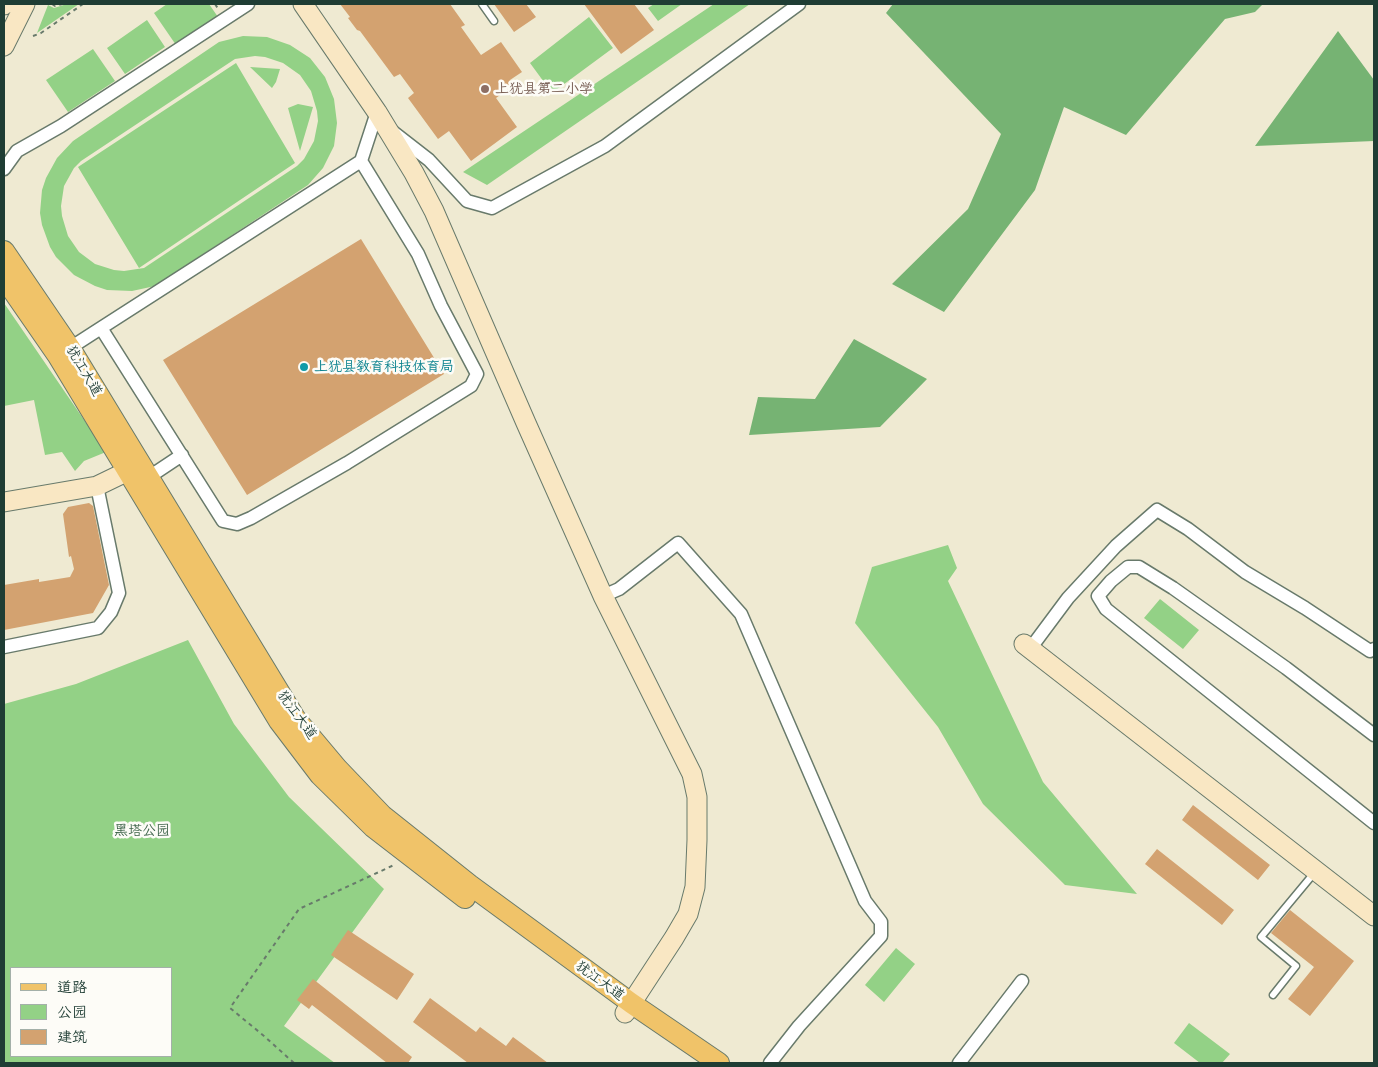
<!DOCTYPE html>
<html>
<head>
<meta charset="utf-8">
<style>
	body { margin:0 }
	#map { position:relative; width:1378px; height:1067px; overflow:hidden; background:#efead2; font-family:"Comic Neue","LXGW WenKai TC",sans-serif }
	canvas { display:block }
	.frame { position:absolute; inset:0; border:5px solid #1f3d34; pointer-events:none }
	.legend { position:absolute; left:10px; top:967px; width:162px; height:90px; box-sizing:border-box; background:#fdfcf7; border:1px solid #a4b0a9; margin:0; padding:6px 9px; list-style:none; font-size:15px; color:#1f3d34 }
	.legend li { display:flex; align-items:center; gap:10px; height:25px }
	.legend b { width:25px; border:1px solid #a4b0a9 }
</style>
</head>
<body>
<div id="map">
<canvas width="1378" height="1067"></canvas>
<div class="frame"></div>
<ul class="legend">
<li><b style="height:6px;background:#f0c369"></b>道路</li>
<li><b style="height:14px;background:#93d186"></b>公园</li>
<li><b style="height:14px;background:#d3a270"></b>建筑</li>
</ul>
</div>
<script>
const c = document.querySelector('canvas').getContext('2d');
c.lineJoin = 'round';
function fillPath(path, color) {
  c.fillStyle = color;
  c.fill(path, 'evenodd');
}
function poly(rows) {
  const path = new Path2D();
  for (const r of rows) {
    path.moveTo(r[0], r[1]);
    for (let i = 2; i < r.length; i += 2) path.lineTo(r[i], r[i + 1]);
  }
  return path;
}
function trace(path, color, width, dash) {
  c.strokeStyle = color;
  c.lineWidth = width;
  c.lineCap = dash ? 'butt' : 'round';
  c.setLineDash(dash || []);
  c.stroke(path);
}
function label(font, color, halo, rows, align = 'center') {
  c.font = font + ' "Comic Neue","LXGW WenKai TC",sans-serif';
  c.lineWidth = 5;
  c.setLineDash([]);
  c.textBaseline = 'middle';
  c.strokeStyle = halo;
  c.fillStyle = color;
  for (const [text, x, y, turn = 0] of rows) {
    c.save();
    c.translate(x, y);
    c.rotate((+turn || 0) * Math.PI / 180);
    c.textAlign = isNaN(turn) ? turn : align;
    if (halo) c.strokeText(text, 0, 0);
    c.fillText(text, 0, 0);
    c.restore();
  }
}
fillPath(poly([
	[67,4,79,4,37,33,48,5,54,8],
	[167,4,209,4,218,17,176,45,154,13],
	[654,4,682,4,658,21,648,8],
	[714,4,750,4,487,185,463,172],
	[589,17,613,48,552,93,530,63],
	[147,20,165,47,125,74,107,48],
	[243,36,267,37,290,45,310,58,325,77,334,99,337,123,334,146,323,168,308,185,155,286,132,291,107,290,95,286,74,275,56,257,50,247,42,225,40,213,42,190,46,178,57,158,73,141,219,42],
	[255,56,265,57,283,63,300,75,311,91,317,111,318,121,314,141,304,159,297,166,144,268,124,271,114,270,95,264,79,252,68,236,62,216,61,206,64,186,74,168,81,161,235,59],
	[93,49,115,81,68,112,46,80],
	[236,63,295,163,139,268,78,167],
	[250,67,280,69,276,82,272,88],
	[298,104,313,107,300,151,288,108],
	[4,303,106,452,84,461,75,471,62,452,45,455,34,400,4,406],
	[948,545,957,568,948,581,1043,782,1137,894,1065,885,983,804,938,727,855,623,872,567],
	[1160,599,1199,630,1183,649,1144,618],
	[188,640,234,724,289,797,384,889,284,1026,335,1063,4,1063,4,704,76,684],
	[11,968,171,968,171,1056,11,1056],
	[896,948,915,964,884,1002,865,985],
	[1189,1023,1230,1054,1222,1063,1200,1063,1174,1043]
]), '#93d186');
fillPath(poly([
	[893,4,1263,4,1255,12,1225,19,1126,135,1064,107,1035,190,944,312,892,284,968,209,1001,134,886,13],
	[1338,31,1374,80,1374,141,1255,146],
	[854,339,927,379,880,427,749,435,758,397,815,399]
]), '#76b373');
fillPath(poly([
	[340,4,450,4,465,25,461,27,481,55,501,42,522,72,510,80,514,85,496,98,517,127,471,161,449,131,438,139,408,98,414,93,400,74,394,77,360,31,357,30,348,18,350,17],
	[494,4,526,4,536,17,514,32],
	[584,4,634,4,654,30,621,54],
	[361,239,444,374,247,495,163,360],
	[89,503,93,506,109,585,93,613,4,630,4,585,39,579,39,582,70,577,74,569,71,556,69,557,63,514,68,507],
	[1193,805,1270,865,1258,880,1182,820],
	[1157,849,1234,910,1222,925,1145,864],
	[1290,910,1354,961,1310,1016,1288,999,1314,967,1271,933],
	[348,930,414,974,397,1000,331,955],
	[313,979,412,1057,408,1063,387,1063,312,1005,309,1009,297,1000],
	[430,998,476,1032,480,1027,506,1046,513,1037,548,1063,468,1063,413,1022]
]), '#d3a270');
const lane = poly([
	[482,4,494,21],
	[1273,995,1296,966,1261,937,1315,872]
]);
const street = poly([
	[393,132,429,160,467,201,492,208,605,146,799,4],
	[4,169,17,151,61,126,248,4],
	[101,328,361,161],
	[70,348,101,328,223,521,237,524,251,518,347,463,471,386,477,374,441,306,418,254,361,161,377,112],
	[149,477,182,455],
	[603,596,619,589,678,543,741,614,865,901,881,922,881,936,799,1026,770,1063],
	[4,647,98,628,111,612,119,593,97,486],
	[1030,649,1068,598,1116,546,1157,510,1188,529,1245,572,1305,608,1370,651,1374,649],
	[1374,735,1286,668,1173,588,1139,567,1128,567,1111,581,1098,596,1106,609,1374,823],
	[959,1063,1022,981]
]);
const secondary = poly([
	[303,4,377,112,414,173,434,211,526,423,603,596,692,774,697,797,697,840,695,887,688,914,674,938,625,1013],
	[4,5,5,4],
	[4,46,25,4],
	[4,502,97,486,128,471],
	[1024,644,1374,916]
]);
const primary = poly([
	[4,251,70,348,295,718,337,768,382,815,470,885,631,1003,719,1063],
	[4,278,58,356,279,721,320,775,373,827,465,898]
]);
trace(lane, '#687a6b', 9);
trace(street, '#687a6b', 15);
trace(secondary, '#687a6b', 21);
trace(primary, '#687a6b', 22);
trace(poly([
	[52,4,55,6,62,4],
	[215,4,219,10],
	[33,36,41,33,83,4],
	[294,1063,264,1036,230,1008,299,909,394,865]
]), '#687a6b', 2, [4, 4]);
trace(lane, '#fff', 6);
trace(street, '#fff', 12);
trace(secondary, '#f9e7c3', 19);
trace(primary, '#f0c369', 20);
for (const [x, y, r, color] of [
	[485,89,5,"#8d6e63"],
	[304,367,5,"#0f9aa8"]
]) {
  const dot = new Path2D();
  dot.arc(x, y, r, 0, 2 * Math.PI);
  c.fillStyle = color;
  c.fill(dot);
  trace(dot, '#fdfcf7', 2);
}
label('14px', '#785e54', '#fdfcf7', [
	["上犹县第二小学",495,89]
], 'left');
label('14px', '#0d838f', '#fdfcf7', [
	["上犹县教育科技体育局",314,367]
], 'left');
label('14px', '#1f3d34', '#fdfcf7', [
	["犹江大道",84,371,59],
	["犹江大道",297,715,54],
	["犹江大道",600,981,36]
]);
label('14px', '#3c6248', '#fdfcf7', [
	["黑塔公园",142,831]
]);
</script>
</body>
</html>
